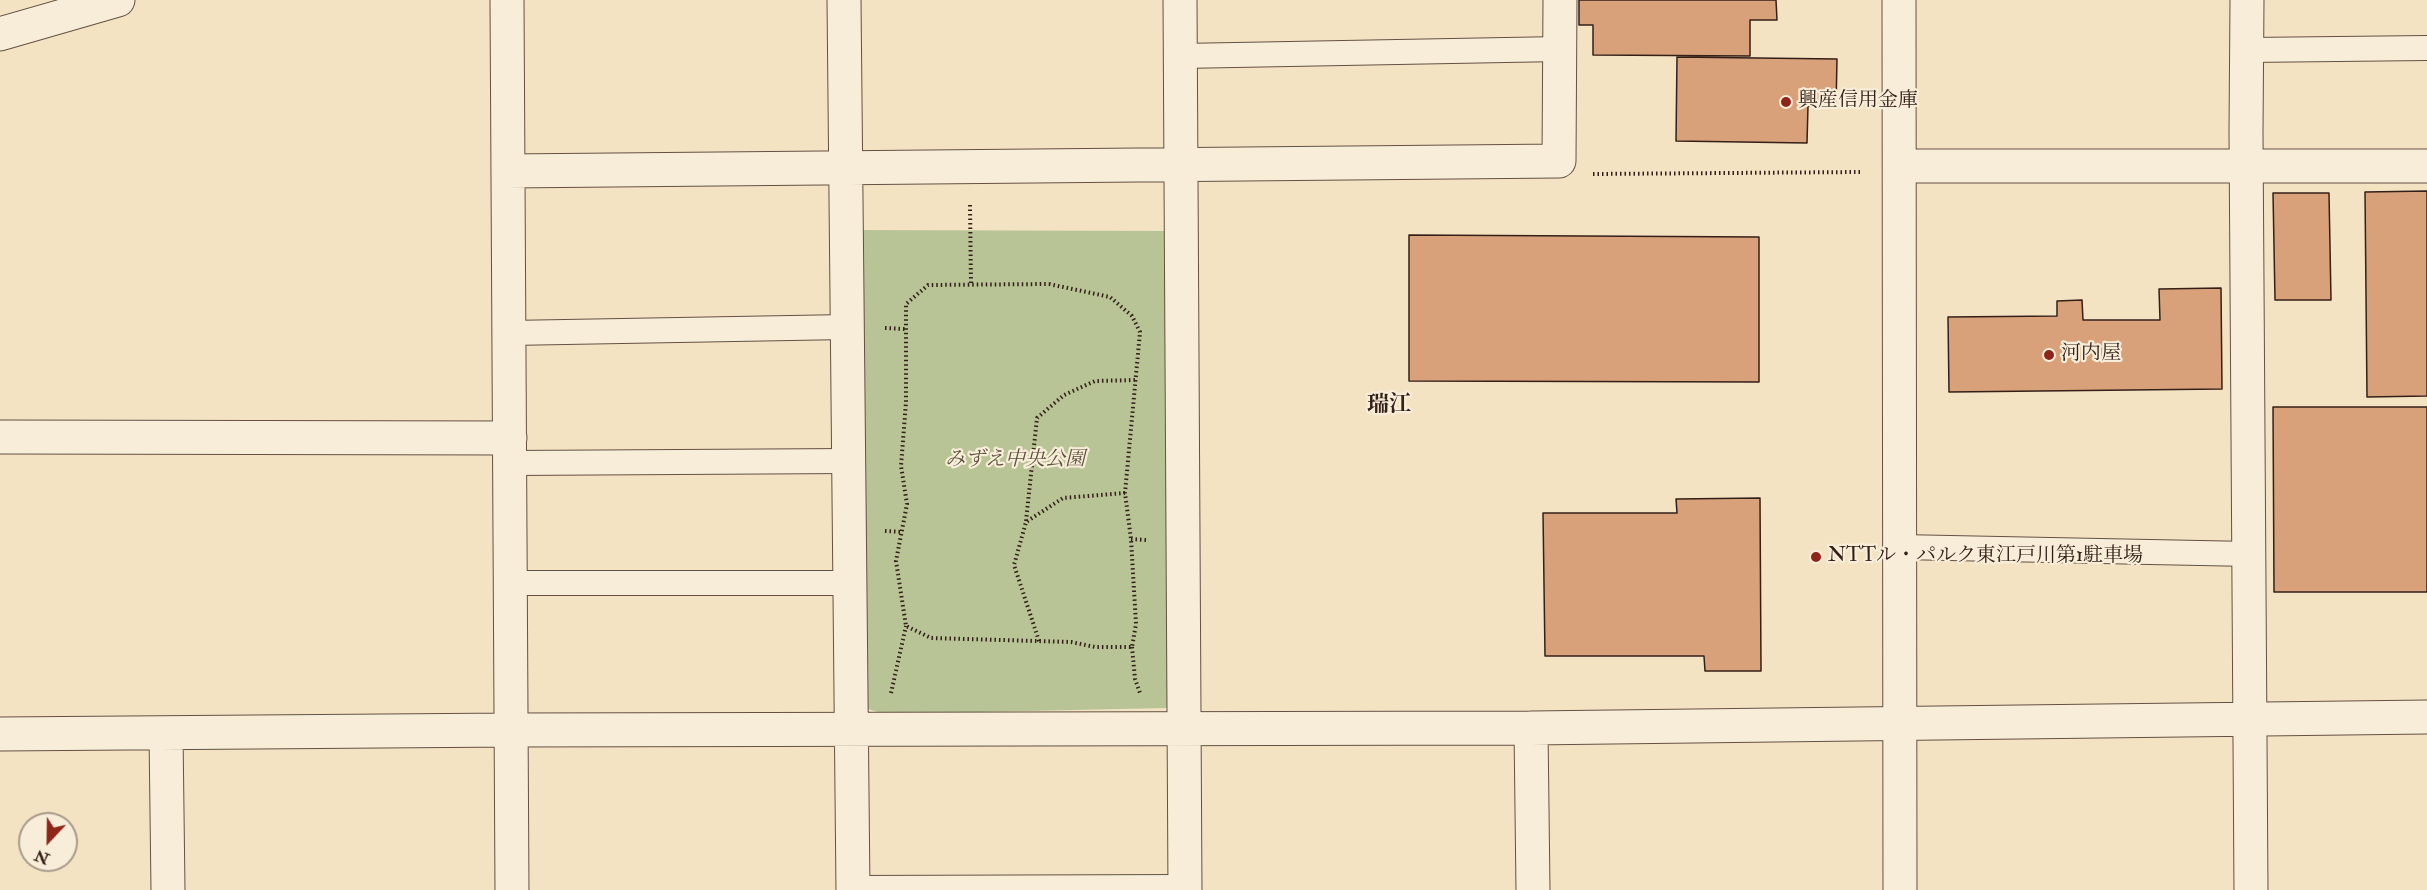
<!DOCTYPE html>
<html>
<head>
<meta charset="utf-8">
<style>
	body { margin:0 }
	#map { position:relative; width:2427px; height:890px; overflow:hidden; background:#f3e3c3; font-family:"IM FELL Double Pica",serif }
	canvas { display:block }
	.north { position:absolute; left:18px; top:812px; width:60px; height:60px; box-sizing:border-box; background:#f7edd8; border:2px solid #a99b8c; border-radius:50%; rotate:202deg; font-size:16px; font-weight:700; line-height:24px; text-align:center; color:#342019 }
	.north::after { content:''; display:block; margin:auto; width:21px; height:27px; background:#8f2418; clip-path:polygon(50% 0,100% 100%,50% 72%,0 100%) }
</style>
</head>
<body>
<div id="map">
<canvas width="2427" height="890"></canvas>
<div class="north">N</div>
</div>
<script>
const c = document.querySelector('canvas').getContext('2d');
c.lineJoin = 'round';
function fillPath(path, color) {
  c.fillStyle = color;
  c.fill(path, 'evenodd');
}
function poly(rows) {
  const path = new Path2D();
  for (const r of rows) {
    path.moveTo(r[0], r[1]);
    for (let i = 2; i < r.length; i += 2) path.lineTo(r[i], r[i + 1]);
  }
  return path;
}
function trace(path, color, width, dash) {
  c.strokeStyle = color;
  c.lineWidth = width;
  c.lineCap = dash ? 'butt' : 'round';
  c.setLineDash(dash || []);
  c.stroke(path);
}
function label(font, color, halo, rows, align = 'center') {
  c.font = font + ' "IM FELL Double Pica","Noto Serif JP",serif';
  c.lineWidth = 4.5;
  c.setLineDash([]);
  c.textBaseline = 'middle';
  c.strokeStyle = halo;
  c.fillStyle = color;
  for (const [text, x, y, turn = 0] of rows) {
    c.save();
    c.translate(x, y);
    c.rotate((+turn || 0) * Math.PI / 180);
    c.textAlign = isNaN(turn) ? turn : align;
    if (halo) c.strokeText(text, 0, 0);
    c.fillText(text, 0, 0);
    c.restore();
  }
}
fillPath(poly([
	[851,230,1173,231,1168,708,883,714,857,705]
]), '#b8c496');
const building = poly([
	[1579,0,1776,0,1777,20,1750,20,1750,56,1593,55,1593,25,1579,25,1579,0],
	[1677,57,1837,59,1836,107,1808,106,1807,143,1676,141,1677,57],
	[2427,191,2427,396,2367,397,2365,192,2427,191],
	[2273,193,2329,193,2331,300,2275,300,2273,193],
	[1409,235,1759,237,1759,382,1409,381,1409,235],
	[2221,288,2222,389,1949,392,1948,317,2057,316,2057,301,2082,300,2083,320,2160,320,2159,289,2221,288],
	[2273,407,2427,407,2427,592,2274,592,2273,407],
	[1760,498,1761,671,1705,671,1704,656,1545,656,1543,513,1677,513,1676,499,1760,498]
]);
fillPath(building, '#d8a17a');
trace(building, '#342019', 1.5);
const service = poly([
	[2248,50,2427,48],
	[1181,56,1560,49],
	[509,333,847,327],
	[510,463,849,461],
	[1900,547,2250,554],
	[511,583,850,583],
	[852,888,1185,887]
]);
const minor = poly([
	[507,0,512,890],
	[844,0,853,890],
	[1180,0,1185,890],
	[2247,0,2246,132,2251,890],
	[0,34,118,0],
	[1900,166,2427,166],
	[508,171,1559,161,1560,0],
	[0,437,510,438],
	[1531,728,1533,890],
	[166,733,168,890],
	[0,734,511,730,1531,728,2427,717]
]);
const tertiary = poly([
	[1899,0,1900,890]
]);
trace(service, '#645144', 26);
trace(minor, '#645144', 35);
trace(tertiary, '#645144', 35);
trace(poly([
	[1593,174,1861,172],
	[970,205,971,285],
	[1049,284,1110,297,1132,316,1140,332,1125,493,1131,539,1136,624,1132,647,1095,647,1071,642,931,638,906,626,896,561,907,504,901,466,906,402,906,304,928,285,1049,284],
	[885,328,905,329],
	[1026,521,1037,418,1064,395,1095,381,1135,380],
	[885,531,902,532],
	[1131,539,1146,540],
	[1039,641,1014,565,1026,522,1063,498,1125,493],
	[1132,647,1135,679,1140,693],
	[891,693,906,626]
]), '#342019', 4, [1.5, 3]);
trace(service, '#f7edd8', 24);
trace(minor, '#f7edd8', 33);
trace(tertiary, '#f7edd8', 33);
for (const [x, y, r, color] of [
	[1786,102,6,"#8f2418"],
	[2049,355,6,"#8f2418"],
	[1816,557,6,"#8f2418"]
]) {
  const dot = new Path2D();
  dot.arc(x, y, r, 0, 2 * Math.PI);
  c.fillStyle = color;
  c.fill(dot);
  trace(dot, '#f7edd8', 2);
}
label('20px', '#342019', '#f7edd8', [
	["興産信用金庫",1798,102],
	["河内屋",2061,355],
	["NTTル・パルク東江戸川第1駐車場",1828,557]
], 'left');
label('italic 20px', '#5c513e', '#f7edd8', [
	["みずえ中央公園",1015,461]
]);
label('bold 22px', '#342019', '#f7edd8', [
	["瑞江",1389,406]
]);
</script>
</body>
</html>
